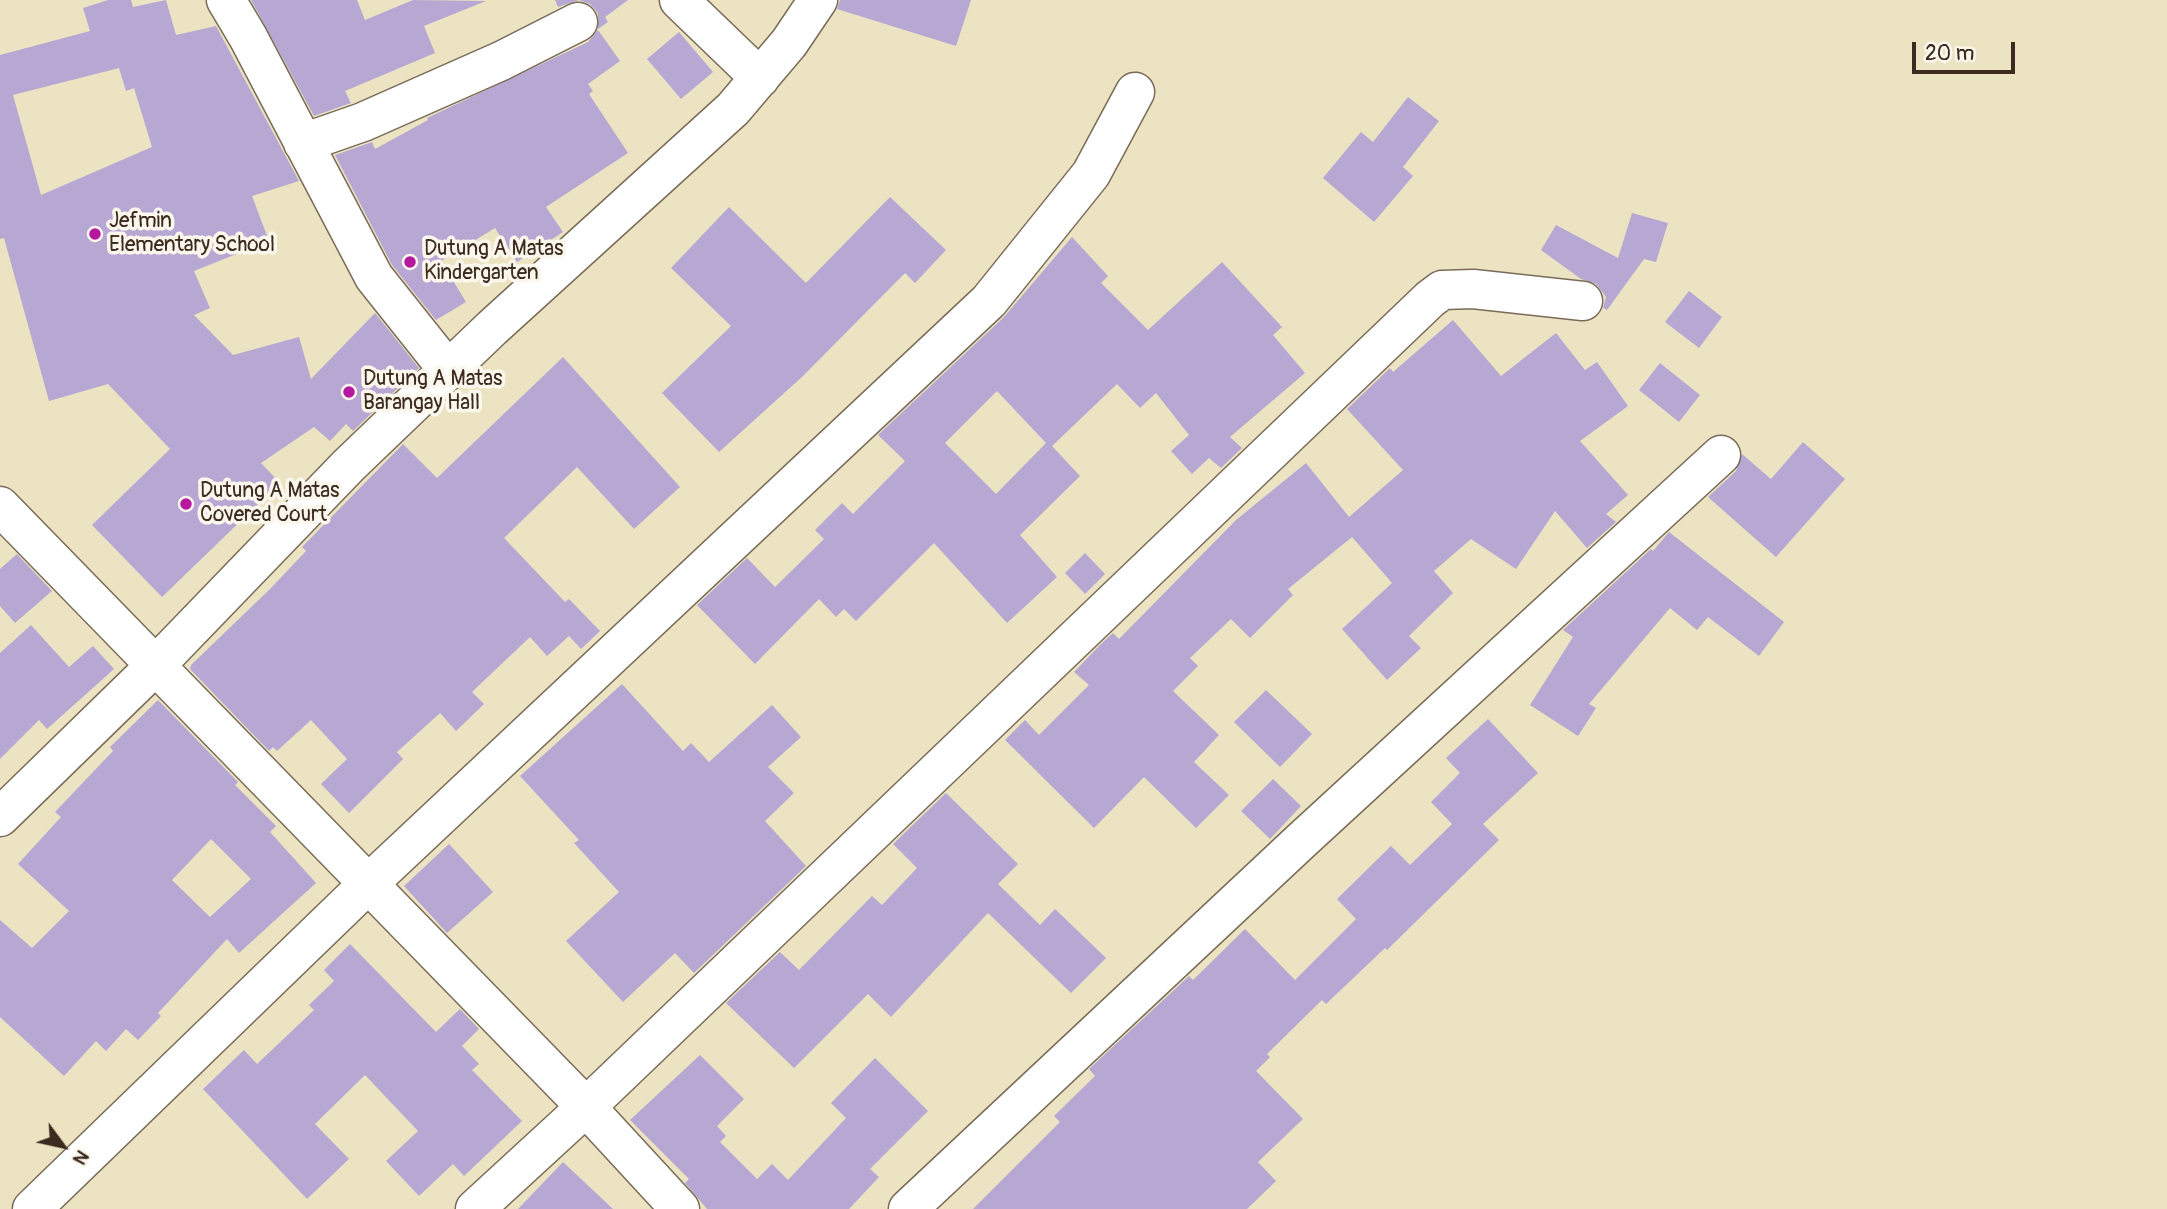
<!DOCTYPE html>
<html>
<head>
<meta charset="utf-8">
<style>
	body { margin:0 }
	#map { position:relative; width:2167px; height:1209px; overflow:hidden; background:#ebe3c2; font-family:Pangolin,sans-serif }
	canvas { display:block }
	.north { position:absolute; left:28px; top:1111px; width:70px; height:70px; -webkit-text-stroke:5px #fbf7ec; paint-order:stroke; rotate:123deg; font-size:19px; font-weight:700; line-height:28px; text-align:center; color:#3b2a1e }
	.north::after { content:''; display:block; margin:auto; width:24px; height:32px; background:#3b2a1e; clip-path:polygon(50% 0,100% 100%,50% 72%,0 100%) }
	.scale { position:absolute; left:1912px; top:42px; width:103px; height:32px; box-sizing:border-box; border:4px solid #3b2a1e; border-top:0; padding-left:9px; font-size:21px; line-height:24px; white-space:nowrap; color:#3b2a1e; -webkit-text-stroke:5px #fbf7ec; paint-order:stroke }
</style>
</head>
<body>
<div id="map">
<canvas width="2167" height="1209"></canvas>
<div class="north">N</div>
<div class="scale">20 m</div>
</div>
<script>
const c = document.querySelector('canvas').getContext('2d');
c.lineJoin = 'round';
function fillPath(path, color) {
  c.fillStyle = color;
  c.fill(path, 'evenodd');
}
function poly(rows) {
  const path = new Path2D();
  for (const r of rows) {
    path.moveTo(r[0], r[1]);
    for (let i = 2; i < r.length; i += 2) path.lineTo(r[i], r[i + 1]);
  }
  return path;
}
function trace(path, color, width, dash) {
  c.strokeStyle = color;
  c.lineWidth = width;
  c.lineCap = dash ? 'butt' : 'round';
  c.setLineDash(dash || []);
  c.stroke(path);
}
function label(font, color, halo, rows, align = 'center') {
  c.font = font + ' Pangolin,sans-serif';
  c.lineWidth = 7;
  c.setLineDash([]);
  c.textBaseline = 'middle';
  c.strokeStyle = halo;
  c.fillStyle = color;
  for (const [text, x, y, turn = 0] of rows) {
    c.save();
    c.translate(x, y);
    c.rotate((+turn || 0) * Math.PI / 180);
    c.textAlign = isNaN(turn) ? turn : align;
    if (halo) c.strokeText(text, 0, 0);
    c.fillText(text, 0, 0);
    c.restore();
  }
}
fillPath(poly([
	[108,0,131,0,133,7,166,0,176,35,216,26,299,181,252,196,269,241,194,271,210,308,194,315,233,355,299,337,311,379,375,313,419,368,353,431,346,424,330,441,314,427,261,463,280,483,162,597,92,525,170,449,108,384,49,401,4,238,0,239,0,55,90,31,83,8],
	[119,68,126,91,134,88,152,147,41,195,13,95],
	[251,0,357,0,365,20,413,0,486,1,424,26,435,53,345,91,351,103,314,116],
	[555,0,628,0,605,17,608,22,598,29,598,13,590,4,579,0,558,7],
	[840,0,971,0,956,46,837,9],
	[598,30,620,61,588,84,593,91,589,94,628,153,546,207,563,232,517,262,495,228,441,261,466,302,436,320,392,265,335,155,372,142,375,149,428,120,427,118,588,42],
	[679,32,713,72,681,99,647,59],
	[1408,97,1439,121,1403,167,1413,176,1374,222,1323,178,1361,132,1373,142],
	[890,197,946,250,915,283,905,273,803,376,719,452,662,393,731,326,671,268,729,207,806,283],
	[1632,213,1668,223,1656,262,1644,259,1607,310,1603,308,1606,297,1596,284,1581,279,1541,250,1556,225,1618,258],
	[1072,237,1108,276,1101,283,1148,330,1222,262,1282,327,1273,335,1305,373,1230,437,1242,448,1221,468,1209,458,1192,474,1171,451,1189,435,1156,393,1140,408,1117,384,1052,446,1080,476,1020,535,1057,577,1007,623,934,543,856,621,844,609,836,617,819,599,755,664,697,605,747,558,775,587,824,539,815,530,842,503,853,514,905,461,878,435,1004,317],
	[997,391,1046,443,996,494,945,443],
	[1689,291,1722,317,1699,348,1665,322],
	[1453,320,1501,376,1556,333,1585,370,1597,362,1628,406,1580,441,1628,495,1606,514,1616,522,1587,548,1555,511,1516,569,1471,539,1434,571,1453,593,1409,636,1421,648,1387,680,1342,629,1392,583,1352,537,1288,589,1293,595,1250,638,1231,619,1190,658,1198,666,1173,691,1219,735,1194,762,1229,795,1196,828,1144,777,1094,828,1005,740,1025,720,1039,735,1089,685,1074,672,1100,645,1113,633,1119,639,1236,520,1306,463,1349,517,1403,470,1347,409,1390,368,1393,372],
	[563,357,680,487,634,529,577,467,504,538,565,602,569,599,600,631,581,649,569,636,547,656,530,637,472,692,484,704,456,731,440,713,397,752,403,759,349,813,321,784,347,759,311,720,277,751,273,747,269,751,190,669,191,665,270,589,306,551,302,547,403,444,437,478],
	[1660,363,1700,395,1679,422,1639,390],
	[1803,442,1845,479,1776,557,1708,497,1736,471,1742,454,1771,479],
	[1669,532,1784,622,1759,656,1708,617,1697,630,1670,608,1589,704,1596,708,1578,736,1530,705,1573,637,1563,630,1651,549,1653,551],
	[1085,553,1105,574,1085,594,1065,573],
	[17,554,52,591,15,623,0,606,0,569],
	[31,625,69,667,93,646,114,669,47,729,39,720,0,759,0,653],
	[622,684,683,751,691,743,709,762,772,705,801,737,768,767,794,793,765,821,806,866,694,973,675,953,623,1002,566,941,619,892,574,843,579,840,520,776],
	[1266,690,1312,734,1280,767,1234,722],
	[158,700,238,782,235,785,276,826,270,832,316,883,239,953,227,939,158,1013,161,1016,138,1040,126,1029,106,1051,96,1041,64,1076,0,1017,0,920,32,948,69,911,18,864,61,817,55,812,113,751,110,747],
	[211,839,251,879,210,917,172,880],
	[1488,719,1538,773,1483,824,1499,840,1387,950,1385,948,1326,1004,1322,1000,1267,1054,1270,1057,1256,1071,1303,1119,1258,1162,1276,1181,1247,1209,973,1209,1060,1122,1054,1116,1095,1076,1089,1069,1189,976,1193,980,1245,929,1295,980,1356,919,1337,899,1391,846,1410,865,1452,824,1431,802,1460,773,1446,758],
	[1273,779,1301,806,1270,839,1241,811],
	[946,793,1018,864,998,884,1040,925,1055,909,1106,958,1071,993,988,913,891,1017,868,994,794,1068,726,1003,780,952,799,970,872,896,882,905,917,868,893,844],
	[449,844,493,892,447,933,404,886],
	[350,944,436,1032,460,1009,479,1029,462,1046,479,1064,472,1070,522,1121,464,1176,453,1164,419,1196,386,1161,418,1131,365,1075,315,1124,349,1159,307,1199,203,1089,244,1050,257,1064,314,1010,309,1005,334,981,324,970],
	[700,1055,744,1099,717,1126,726,1136,720,1142,757,1179,772,1164,788,1180,846,1118,831,1103,875,1058,928,1111,870,1169,879,1177,849,1209,707,1209,685,1183,689,1179,630,1120],
	[563,1162,613,1209,518,1209]
]), '#b7a8d3');
const minor = poly([
	[226,0,248,37,374,277,448,370],
	[679,0,760,78],
	[303,143,363,122,501,61,578,22],
	[0,506,586,1107,680,1209],
	[0,817,156,665,349,465,492,328,733,109,789,43,818,0],
	[32,1209,368,884,989,301,1091,174,1135,92],
	[475,1209,586,1107,1430,299,1442,290,1473,289,1583,301],
	[908,1209,1301,841,1721,455]
]);
trace(minor, '#796b57', 41);
trace(minor, '#fff', 38);
for (const [x, y, r, color] of [
	[95,234,7,"#b5179e"],
	[410,262,7,"#b5179e"],
	[349,392,7,"#b5179e"],
	[186,504,7,"#b5179e"]
]) {
  const dot = new Path2D();
  dot.arc(x, y, r, 0, 2 * Math.PI);
  c.fillStyle = color;
  c.fill(dot);
  trace(dot, '#fbf7ec', 2.5);
}
label('21px', '#3b2a1e', '#fbf7ec', [
	["Jefmin",109,222],
	["Elementary School",109,246],
	["Dutung A Matas",424,250],
	["Kindergarten",424,274],
	["Dutung A Matas",363,380],
	["Barangay Hall",363,404],
	["Dutung A Matas",200,492],
	["Covered Court",200,516]
], 'left');
</script>
</body>
</html>
